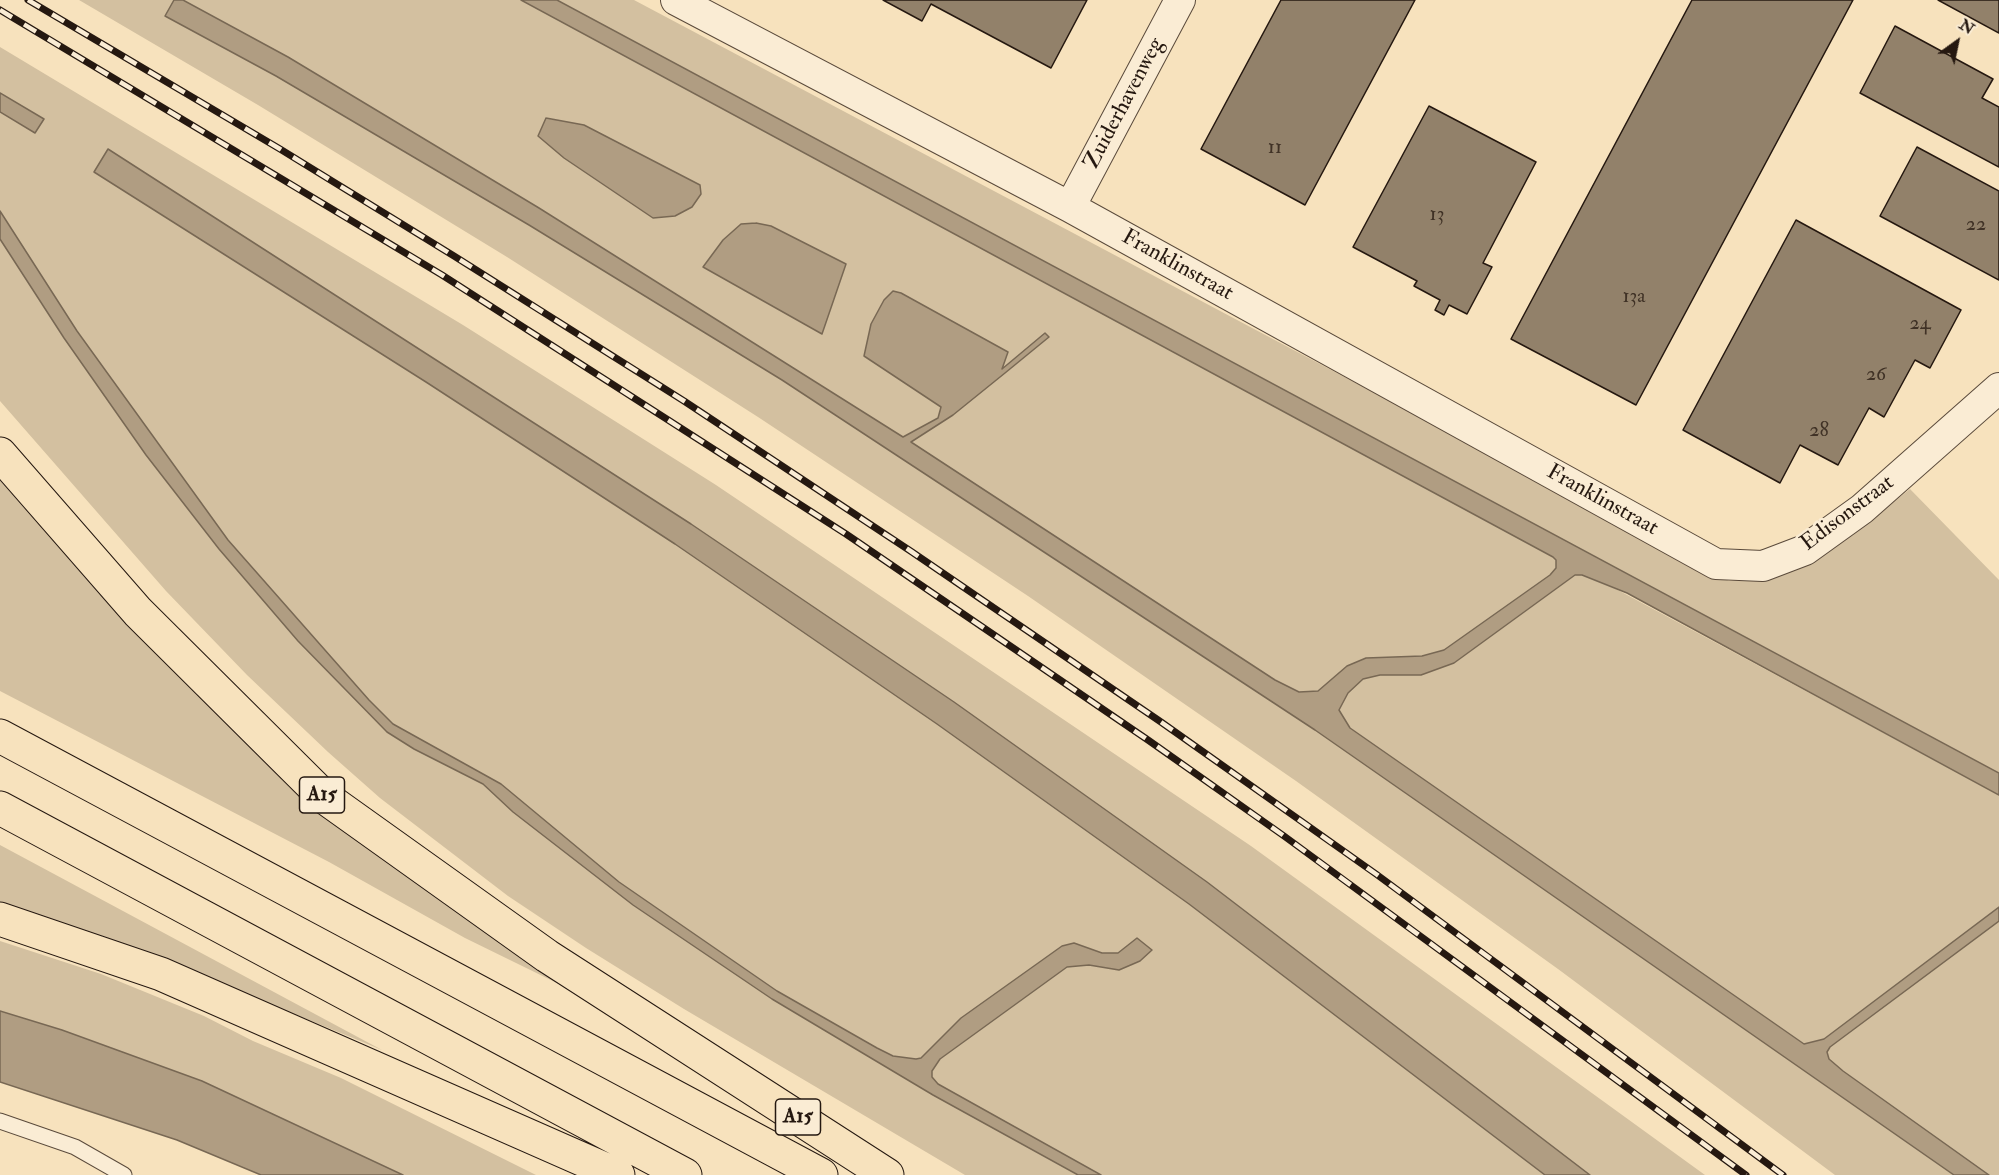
<!DOCTYPE html>
<html>
<head>
<meta charset="utf-8">
<style>
	body { margin:0 }
	#map { position:relative; width:1999px; height:1175px; overflow:hidden; background:#f7e2bd; font-family:"IM FELL Double Pica",serif }
	canvas { display:block }
	.north { position:absolute; left:1927px; top:12px; width:60px; height:60px; -webkit-text-stroke:4px #faecd4; paint-order:stroke; rotate:33deg; font-size:16px; font-weight:700; line-height:24px; text-align:center; color:#251810 }
	.north::after { content:''; display:block; margin:auto; width:21px; height:27px; background:#251810; clip-path:polygon(50% 0,100% 100%,50% 72%,0 100%) }
</style>
</head>
<body>
<div id="map">
<canvas width="1999" height="1175"></canvas>
<div class="north">N</div>
</div>
<script>
const c = document.querySelector('canvas').getContext('2d');
c.lineJoin = 'round';
function fillPath(path, color) {
  c.fillStyle = color;
  c.fill(path, 'evenodd');
}
function poly(rows) {
  const path = new Path2D();
  for (const r of rows) {
    path.moveTo(r[0], r[1]);
    for (let i = 2; i < r.length; i += 2) path.lineTo(r[i], r[i + 1]);
  }
  return path;
}
function trace(path, color, width, dash) {
  c.strokeStyle = color;
  c.lineWidth = width;
  c.lineCap = dash ? 'butt' : 'round';
  c.setLineDash(dash || []);
  c.stroke(path);
}
function label(font, color, halo, rows, align = 'center') {
  c.font = font + ' "IM FELL Double Pica",serif';
  c.lineWidth = 5;
  c.setLineDash([]);
  c.textBaseline = 'middle';
  c.strokeStyle = halo;
  c.fillStyle = color;
  for (const [text, x, y, turn = 0] of rows) {
    c.save();
    c.translate(x, y);
    c.rotate((+turn || 0) * Math.PI / 180);
    c.textAlign = isNaN(turn) ? turn : align;
    if (halo) c.strokeText(text, 0, 0);
    c.fillText(text, 0, 0);
    c.restore();
  }
}
fillPath(poly([
	[79,0,521,0,1999,795,1999,1175,1835,1175,1558,969,1296,781,1028,596,758,417,507,257,258,105],
	[557,0,634,0,1729,581,1758,579,1803,566,1845,540,1910,489,1999,580,1999,773],
	[0,47,463,325,716,485,1251,846,1705,1175,965,1175,684,1009,586,948,508,896,380,798,328,752,247,675,166,591,0,401],
	[0,474,428,891,563,986,465,938,329,862,0,691],
	[0,845,382,1050,141,951,0,902],
	[0,941,101,974,204,1016,253,1041,341,1078,536,1175,403,1175,202,1081,62,1030,0,1011]
]), '#d3c0a0');
const water = poly([
	[174,0,183,0,288,57,539,208,903,437,938,418,941,407,864,356,871,324,884,300,893,291,901,293,1008,352,1002,369,1045,333,1049,337,1005,373,953,415,911,442,1275,680,1299,692,1318,691,1347,666,1366,658,1422,656,1444,650,1550,575,1556,568,1556,560,1553,557,521,0,557,0,1999,773,1999,795,1627,593,1582,575,1575,575,1454,663,1421,675,1380,675,1363,679,1348,693,1339,710,1350,728,1804,1044,1824,1039,1999,907,1999,921,1830,1047,1827,1052,1829,1059,1843,1071,1989,1175,1954,1175,1315,730,782,380,529,225,276,76,165,16,174,0],
	[0,93,44,119,35,133,0,112,0,93],
	[546,118,584,125,700,185,701,194,692,207,675,216,653,218,564,158,538,136,546,118],
	[108,149,691,524,954,702,1207,882,1590,1175,1545,1175,1189,904,937,724,675,544,426,382,94,172,108,149],
	[0,211,77,331,228,540,369,700,393,724,501,784,619,882,777,991,877,1048,893,1056,916,1059,921,1058,961,1018,1062,946,1074,943,1102,953,1118,953,1137,938,1152,950,1140,961,1119,970,1089,965,1067,967,940,1059,932,1071,932,1077,938,1084,1101,1175,1078,1175,933,1095,772,999,633,905,513,812,483,784,414,749,387,732,298,641,219,549,146,455,64,338,0,239,0,211],
	[756,223,771,226,846,264,822,334,703,267,723,240,741,224,756,223],
	[0,1011,62,1030,202,1081,403,1175,261,1175,177,1140,0,1082,0,1011]
]);
fillPath(water, '#b09d82');
trace(water, '#786854', 1.5);
const building = poly([
	[883,0,1087,0,1051,68,931,4,922,21,883,0],
	[1281,0,1415,0,1305,205,1201,149,1281,0],
	[1692,0,1853,0,1636,405,1511,339,1692,0],
	[1938,0,1999,0,1999,33,1938,0],
	[1895,26,1993,79,1982,98,1999,107,1999,167,1860,93,1895,26],
	[1429,106,1536,162,1483,263,1492,267,1467,314,1449,305,1444,315,1435,310,1440,300,1414,286,1417,281,1353,247,1429,106],
	[1917,147,1999,191,1999,280,1880,216,1917,147],
	[1796,220,1961,310,1930,368,1915,360,1884,417,1869,408,1838,465,1800,445,1780,483,1683,430,1796,220]
]);
fillPath(building, '#92816a');
trace(building, '#251810', 1.5);
const lane = poly([
	[0,1121,75,1147,124,1175]
]);
const street = poly([
	[676,0,1070,207,1716,564,1763,566,1805,550,1862,509,1999,388],
	[1070,207,1180,0]
]);
const highway = poly([
	[0,454,138,612,323,796,547,956,887,1175],
	[0,736,821,1175],
	[0,808,685,1175],
	[0,919,161,974,618,1175]
]);
trace(lane, '#5a4a3b', 17);
trace(street, '#5a4a3b', 32);
trace(highway, '#251810', 35);
trace(lane, '#faecd4', 15);
trace(street, '#faecd4', 30);
trace(highway, '#f7e2bd', 33);
const rail = poly([
	[28,0,280,149,454,256,684,401,912,552,1161,722,1376,874,1783,1175],
	[0,10,442,275,846,534,1148,740,1284,836,1746,1175]
]);
trace(rail, '#251810', 7);
trace(rail, '#faecd4', 4.5, [14]);
label('20px', '#403226', null, [
	["11",1275,149],
	["13",1437,216],
	["22",1976,226],
	["13a",1634,298],
	["24",1920,325],
	["26",1876,376],
	["28",1819,432]
]);
for (const [x, y, w] of [
	[322,795,45],
	[798,1117,45]
]) {
  const box = new Path2D();
  box.roundRect(x - w / 2, y - 18, w, 36, 4.5);
  c.fillStyle = '#faecd4';
  c.fill(box);
  trace(box, '#251810', 1.5);
}
label('bold 21px', '#251810', null, [
	["A15",322,795],
	["A15",798,1117]
]);
label('22px', '#251810', '#faecd4', [
	["Zuiderhavenweg",1125,104,-62],
	["Franklinstraat",1177,266,29],
	["Franklinstraat",1602,501,29],
	["Edisonstraat",1848,514,-37]
]);
</script>
</body>
</html>
